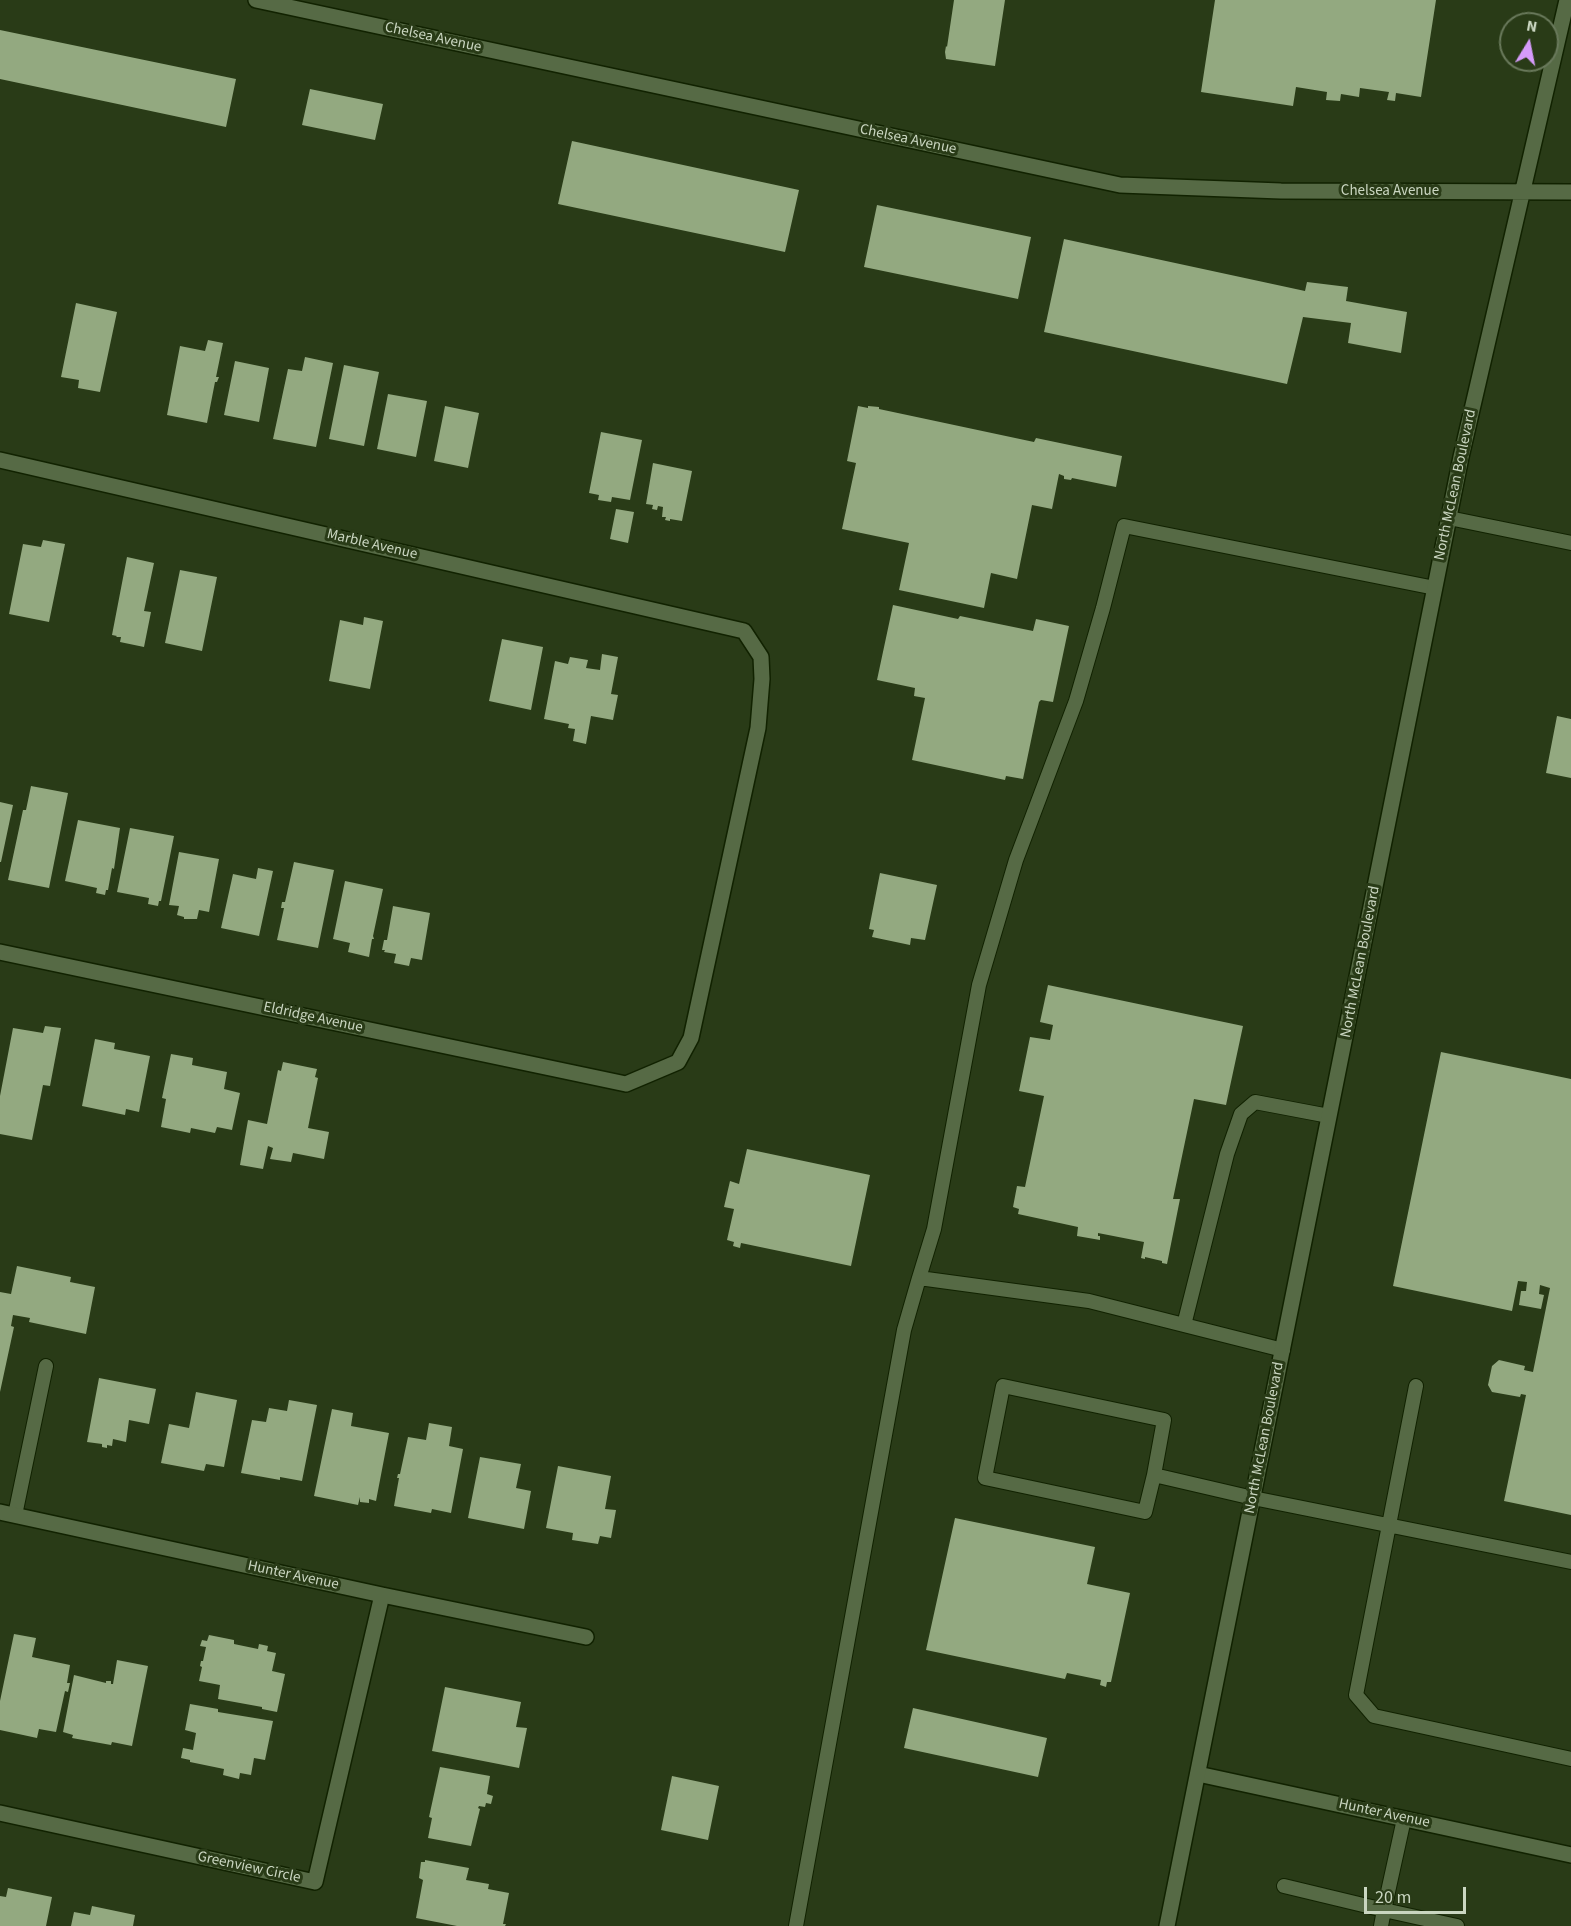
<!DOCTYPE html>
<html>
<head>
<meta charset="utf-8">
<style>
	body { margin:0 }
	#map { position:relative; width:1571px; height:1926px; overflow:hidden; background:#293b17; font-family:"Source Sans 3",sans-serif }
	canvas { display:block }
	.north { position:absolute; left:1499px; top:12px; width:60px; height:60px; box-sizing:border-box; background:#293b17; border:2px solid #69795b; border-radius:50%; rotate:10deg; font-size:16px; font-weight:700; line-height:24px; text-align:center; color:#cad6c1 }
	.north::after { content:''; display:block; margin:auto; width:21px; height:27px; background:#d59bfa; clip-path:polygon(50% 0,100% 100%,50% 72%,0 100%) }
	.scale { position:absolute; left:1364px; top:1887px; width:102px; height:27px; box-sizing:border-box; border:3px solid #cad6c1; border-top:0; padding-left:8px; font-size:18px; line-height:21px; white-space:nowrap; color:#cad6c1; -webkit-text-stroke:4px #293b17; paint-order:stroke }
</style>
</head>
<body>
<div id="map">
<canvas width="1571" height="1926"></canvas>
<div class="north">N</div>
<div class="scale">20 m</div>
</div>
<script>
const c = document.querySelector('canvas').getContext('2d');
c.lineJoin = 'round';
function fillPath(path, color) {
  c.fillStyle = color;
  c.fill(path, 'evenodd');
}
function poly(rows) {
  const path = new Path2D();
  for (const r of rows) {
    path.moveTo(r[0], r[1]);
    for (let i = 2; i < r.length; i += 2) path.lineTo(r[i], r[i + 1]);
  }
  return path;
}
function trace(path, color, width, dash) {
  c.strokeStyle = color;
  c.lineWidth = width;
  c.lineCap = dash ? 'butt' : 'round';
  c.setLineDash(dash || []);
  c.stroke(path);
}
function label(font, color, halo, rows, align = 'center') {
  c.font = font + ' "Source Sans 3",sans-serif';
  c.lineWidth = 6;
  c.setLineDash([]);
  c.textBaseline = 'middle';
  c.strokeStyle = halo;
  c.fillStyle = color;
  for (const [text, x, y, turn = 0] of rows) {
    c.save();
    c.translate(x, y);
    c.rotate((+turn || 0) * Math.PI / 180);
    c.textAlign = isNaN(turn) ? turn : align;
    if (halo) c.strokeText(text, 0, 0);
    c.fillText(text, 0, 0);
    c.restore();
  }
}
fillPath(poly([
	[954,0,1005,0,995,66,946,59,945,52,946,46,947,47],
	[1215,0,1436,0,1421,97,1396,93,1395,101,1387,100,1389,92,1360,88,1359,97,1341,94,1340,101,1326,100,1327,92,1296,87,1293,106,1201,92],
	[0,30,236,79,226,127,0,79],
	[310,89,383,104,375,140,302,125],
	[572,141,799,190,785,252,558,204],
	[877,205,1031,237,1018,299,864,267],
	[1064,239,1305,291,1307,282,1348,287,1346,301,1407,312,1401,353,1348,343,1351,323,1303,317,1287,384,1044,332],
	[76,303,117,312,100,392,78,388,79,380,61,377],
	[208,340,223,343,216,377,219,377,217,382,215,382,207,423,167,415,180,346,205,351],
	[305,357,333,363,316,447,273,439,288,369,302,371],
	[235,361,269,368,259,422,224,415],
	[344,365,379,372,364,446,329,439],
	[388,394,427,401,416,457,377,449],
	[445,406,479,413,468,468,434,461],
	[858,406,868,408,868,406,879,407,879,409,1034,442,1036,438,1122,456,1116,487,1072,478,1071,480,1064,479,1064,476,1059,474,1052,509,1032,505,1017,579,991,573,984,608,899,590,909,543,842,529,856,463,847,461],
	[601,432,642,440,630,500,612,497,611,502,598,500,599,495,589,493],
	[653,463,692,471,682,521,670,519,670,521,665,520,666,517,662,517,663,507,658,506,657,510,652,509,653,505,646,504],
	[616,509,634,512,628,543,610,539],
	[43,540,65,544,49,622,9,614,23,544,41,547],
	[127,557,154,563,144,611,151,612,144,647,120,642,121,637,116,637,117,636,112,635],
	[180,570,217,577,202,651,165,643],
	[893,605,958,619,960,616,1033,631,1036,619,1069,626,1053,702,1041,700,1039,702,1023,779,1006,776,1005,780,912,760,925,698,914,696,915,688,877,680],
	[364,617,383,621,370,689,329,681,340,620,363,625],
	[502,639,543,647,531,710,489,701],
	[602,654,618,657,611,694,618,695,613,720,591,716,586,744,573,741,575,729,568,728,569,724,544,719,555,661,568,664,570,657,588,660,586,668,600,670],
	[1557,716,1571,719,1571,778,1546,773],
	[31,786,68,793,49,888,8,880,23,810,26,810],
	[0,802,13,805,1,862,0,862],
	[78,820,120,828,114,869,112,868,108,890,106,890,105,895,96,893,97,888,65,881],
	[130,828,174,836,161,901,159,901,158,906,148,904,149,898,117,892],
	[179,852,219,859,209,912,199,910,197,919,184,919,184,917,177,915,179,906,169,905],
	[294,862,334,870,318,948,277,940,284,908,281,908,282,902,285,902],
	[258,868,273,871,259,936,221,928,233,874,256,879],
	[880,873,937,885,925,940,911,938,910,945,872,937,874,930,869,929],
	[345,881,383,889,373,936,374,939,372,939,369,957,348,952,350,943,333,939],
	[393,906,430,913,422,960,411,958,409,966,394,963,396,954,384,952,385,950,382,950,384,940,387,940],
	[1048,985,1243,1026,1226,1105,1194,1099,1173,1199,1180,1199,1167,1264,1162,1263,1162,1261,1145,1257,1145,1259,1141,1258,1144,1242,1098,1233,1098,1236,1100,1236,1100,1240,1077,1236,1078,1227,1018,1214,1019,1209,1013,1207,1017,1186,1025,1187,1044,1096,1019,1091,1030,1037,1050,1040,1053,1025,1040,1022],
	[45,1026,61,1028,50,1086,43,1085,32,1140,0,1134,0,1096,13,1028,43,1033],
	[95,1039,115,1043,114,1049,150,1056,139,1112,126,1109,125,1115,82,1106],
	[1441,1052,1571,1079,1571,1515,1504,1501,1526,1395,1521,1394,1520,1397,1492,1392,1488,1385,1492,1366,1499,1360,1525,1366,1524,1370,1533,1372,1550,1288,1540,1285,1539,1294,1544,1295,1541,1309,1519,1305,1521,1291,1526,1291,1527,1282,1518,1281,1512,1311,1393,1286],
	[171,1054,193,1058,192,1065,227,1072,224,1089,240,1093,232,1130,217,1127,215,1133,191,1128,190,1133,161,1127,166,1099,162,1098],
	[283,1062,317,1069,315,1077,318,1078,308,1128,329,1132,324,1159,293,1153,291,1162,270,1159,273,1148,268,1146,263,1169,240,1165,248,1120,267,1124,278,1070,281,1071],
	[747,1149,870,1175,851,1266,741,1243,740,1248,733,1246,734,1242,727,1240,734,1209,724,1207,730,1181,739,1184],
	[17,1266,71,1277,70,1282,95,1287,86,1334,29,1322,30,1318,13,1315,11,1326,14,1327,0,1392,0,1292,11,1294],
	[99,1378,156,1389,149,1424,129,1420,126,1442,113,1439,112,1446,107,1445,107,1448,102,1447,102,1444,87,1442],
	[196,1392,237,1400,224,1467,206,1464,204,1471,161,1463,169,1424,189,1428],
	[289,1400,317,1405,302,1481,280,1477,280,1480,241,1473,252,1420,266,1422,269,1408,287,1411],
	[332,1409,353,1413,351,1426,389,1433,376,1501,369,1499,369,1503,360,1502,360,1497,358,1505,314,1496],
	[429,1423,452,1427,449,1446,463,1449,451,1513,432,1509,431,1513,394,1506,399,1478,397,1478,398,1474,400,1474,408,1437,426,1440],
	[480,1457,521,1464,516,1488,531,1491,524,1529,468,1518],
	[558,1466,611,1476,605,1509,616,1510,611,1538,600,1536,598,1544,572,1540,573,1533,546,1528],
	[955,1518,1095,1547,1087,1584,1130,1593,1111,1682,1107,1682,1106,1687,1100,1685,1101,1680,1067,1673,1065,1679,926,1650],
	[14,1634,36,1638,32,1657,70,1665,67,1683,70,1683,68,1692,65,1691,56,1732,39,1729,37,1738,0,1730,0,1701],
	[209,1635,234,1640,234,1644,258,1649,259,1644,268,1646,267,1651,276,1653,272,1671,285,1674,277,1712,262,1709,262,1707,218,1699,220,1685,199,1681,202,1667,200,1666,201,1661,203,1661,206,1647,200,1646,202,1640,207,1641],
	[117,1660,148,1666,132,1746,112,1742,111,1745,72,1738,73,1735,63,1732,74,1675,106,1683,106,1681,111,1681,111,1684,113,1684],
	[445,1687,521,1702,516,1727,527,1728,519,1768,432,1751],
	[190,1704,218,1709,218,1712,273,1721,265,1760,254,1758,251,1775,240,1773,239,1779,223,1775,224,1769,190,1762,190,1760,181,1758,183,1748,193,1750,196,1733,185,1730],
	[913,1708,1047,1738,1038,1777,904,1748],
	[440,1767,490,1776,487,1794,493,1796,491,1804,486,1803,485,1807,479,1806,478,1808,480,1809,471,1846,428,1838,432,1818,429,1817],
	[672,1776,719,1786,708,1840,661,1830],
	[425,1860,469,1868,466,1880,489,1884,488,1889,509,1893,503,1924,506,1924,505,1926,457,1926,416,1918,423,1880,419,1878,421,1862,425,1862],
	[8,1888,52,1897,46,1926,0,1926,0,1896,6,1897],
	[92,1906,135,1915,133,1926,71,1926,74,1912,90,1915]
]), '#93a980');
const lane = poly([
	[1449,518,1571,543],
	[919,1278,934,1229,979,985,1016,860,1076,701,1103,608,1124,526,1435,588],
	[1184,1325,1227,1154,1241,1114,1255,1102,1329,1116],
	[1416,1386,1356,1695,1374,1716,1571,1759],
	[1154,1475,1145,1512,985,1478,1003,1386,1164,1420,1154,1475,1253,1498,1571,1562],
	[15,1515,46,1366],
	[1404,1819,1384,1910,1457,1926],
	[1284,1886,1384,1910,1381,1926],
	[796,1926,904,1330,919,1278,1089,1301,1283,1350]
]);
const street = poly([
	[0,460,744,631,761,657,762,679,758,728,691,1038,678,1062,626,1084,0,952],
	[0,1512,382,1595,586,1637],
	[1198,1774,1571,1855],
	[0,1813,315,1882,382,1595]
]);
const secondary = poly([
	[256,0,1120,185,1281,191,1571,192],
	[1167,1926,1461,457,1567,0]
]);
trace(lane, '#120', 16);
trace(street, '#120', 18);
trace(secondary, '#120', 18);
trace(lane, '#566a45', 14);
trace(street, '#566a45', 15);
trace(secondary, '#566a45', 15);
label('15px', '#cad6c1', '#293b17', [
	["Chelsea Avenue",433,38,12],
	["Chelsea Avenue",908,140,12],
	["Chelsea Avenue",1390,192],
	["North McLean Boulevard",1456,485,-78],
	["Marble Avenue",372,545,13],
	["North McLean Boulevard",1361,962,-79],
	["Eldridge Avenue",313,1018,12],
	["North McLean Boulevard",1265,1438,-79],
	["Hunter Avenue",293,1576,12],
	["Hunter Avenue",1384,1814,12],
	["Greenview Circle",249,1868,12]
]);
</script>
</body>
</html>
